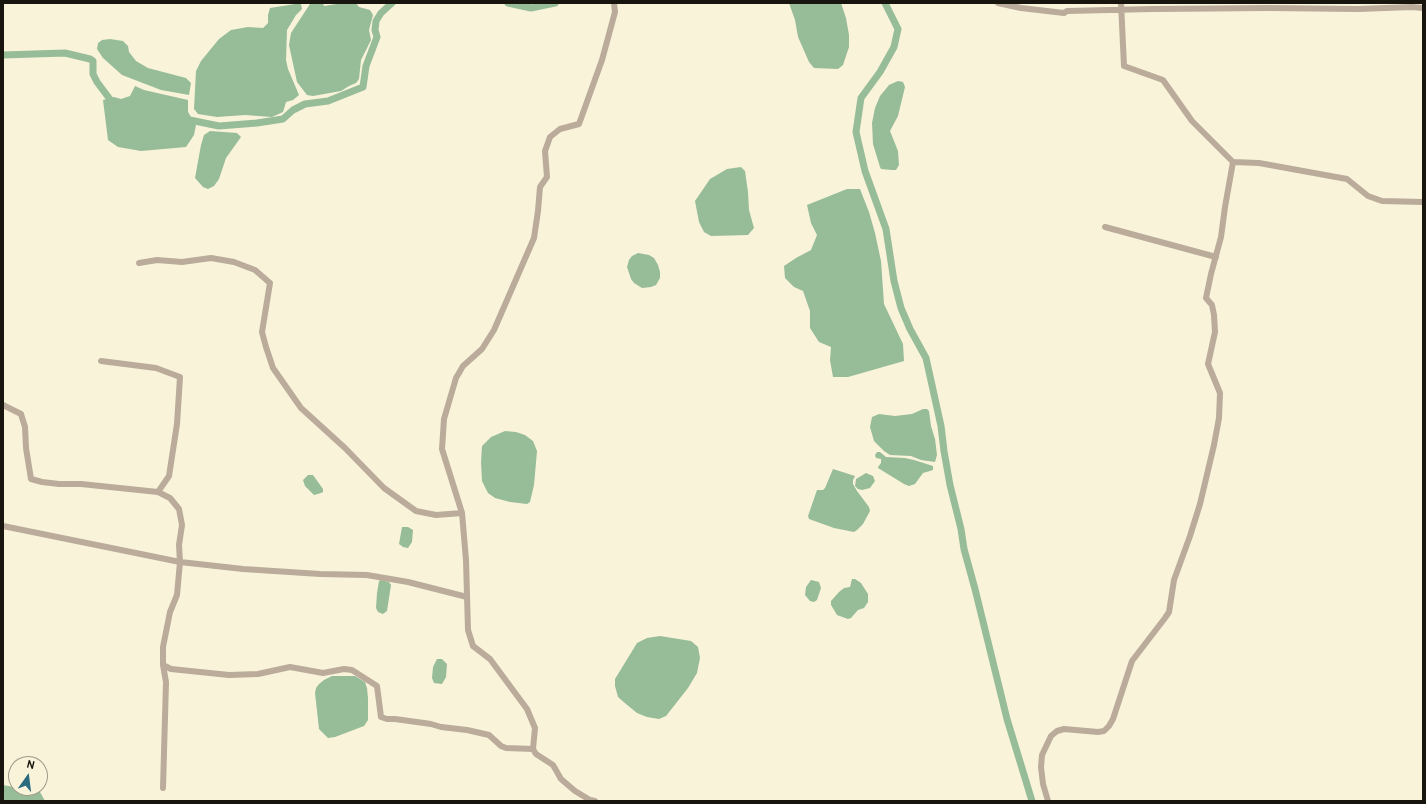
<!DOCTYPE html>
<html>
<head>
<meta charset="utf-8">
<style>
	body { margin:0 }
	#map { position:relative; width:1426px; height:804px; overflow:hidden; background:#f9f3da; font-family:Overpass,sans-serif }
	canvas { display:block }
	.frame { position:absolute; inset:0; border:4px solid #17150d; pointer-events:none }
	.north { position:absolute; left:8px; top:756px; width:40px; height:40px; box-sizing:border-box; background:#f9f3da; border:1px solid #9f9a88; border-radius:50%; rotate:14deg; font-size:11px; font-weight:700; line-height:16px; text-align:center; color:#17150d }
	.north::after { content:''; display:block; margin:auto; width:14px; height:18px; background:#2b6b7f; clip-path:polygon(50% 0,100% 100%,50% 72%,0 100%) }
</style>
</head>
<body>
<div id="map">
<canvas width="1426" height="804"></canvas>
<div class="frame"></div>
<div class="north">N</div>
</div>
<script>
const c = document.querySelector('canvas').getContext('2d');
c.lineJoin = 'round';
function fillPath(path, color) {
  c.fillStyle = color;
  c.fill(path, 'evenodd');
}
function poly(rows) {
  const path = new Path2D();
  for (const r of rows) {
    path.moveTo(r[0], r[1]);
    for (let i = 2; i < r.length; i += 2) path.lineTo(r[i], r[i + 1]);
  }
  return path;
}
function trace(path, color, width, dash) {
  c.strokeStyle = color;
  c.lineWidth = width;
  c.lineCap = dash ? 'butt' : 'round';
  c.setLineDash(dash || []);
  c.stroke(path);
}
fillPath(poly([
	[323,3,324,6,343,3,356,3,359,7,370,10,373,15,369,30,371,40,361,60,359,79,356,83,349,86,341,91,313,96,307,95,297,82,289,45,291,33,310,4],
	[789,3,841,3,846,18,849,35,849,47,843,65,838,69,814,68,809,62,798,37,795,20],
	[295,4,301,4,302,9,296,15,287,30,286,60,288,69,299,95,293,100,286,102,283,112,272,117,245,115,217,117,198,114,194,109,196,71,201,61,219,39,231,30,248,27,263,28,268,23,268,15,270,8],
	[110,39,123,41,128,46,129,52,136,61,148,68,186,78,191,83,189,95,161,90,122,75,103,58,97,49,98,43,102,40],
	[898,81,903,82,905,87,898,116,890,131,898,151,899,165,896,170,892,170,881,169,880,167,873,144,872,123,875,108,880,96,889,85],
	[135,86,144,90,188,100,188,112,196,125,194,135,186,147,141,151,118,147,108,140,103,100,114,97,121,99,130,96],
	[210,131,237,133,241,137,226,158,219,179,214,186,208,189,203,187,195,178,201,145,204,135],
	[741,167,745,171,748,192,749,210,754,228,748,235,711,236,704,232,699,222,695,201,710,179,727,169],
	[847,189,860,189,869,212,875,233,881,261,884,304,903,344,904,361,848,377,833,377,830,360,831,347,819,342,810,328,810,311,803,291,794,287,785,278,784,266,796,258,811,250,817,235,811,223,807,205],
	[638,253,649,255,654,258,658,265,660,272,660,278,656,285,651,287,642,288,634,283,631,279,627,267,629,260,632,256],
	[923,409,927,409,929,411,931,426,935,439,937,455,935,462,921,460,911,456,890,455,884,451,874,441,870,427,872,417,879,414,895,416,912,414],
	[505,431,516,432,525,435,533,441,537,451,534,485,530,502,527,504,510,502,495,498,488,493,482,481,481,462,482,446,491,437],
	[877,452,880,452,886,457,905,458,914,460,933,466,933,470,923,473,915,484,909,486,904,484,878,468,878,467,881,463,881,459,876,458,875,455],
	[833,469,855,476,853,480,853,484,857,491,869,507,870,511,863,524,857,530,854,532,834,528,809,519,808,516,817,490,823,490,825,488],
	[866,473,873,476,875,481,870,488,862,490,858,489,855,486,856,479],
	[308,475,313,475,323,489,323,492,321,493,314,495,305,486,303,480],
	[402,527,408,527,413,530,412,542,408,548,403,547,399,544],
	[852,579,855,579,861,583,868,594,868,602,864,608,858,610,851,618,848,619,837,615,831,605,831,601,839,592,844,588,850,587],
	[381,580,389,582,391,585,387,611,383,614,378,612,376,608,377,593,379,581],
	[811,580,819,582,821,588,817,600,814,602,810,601,805,595,806,587],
	[660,636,691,641,698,647,700,658,697,673,688,688,666,716,659,719,647,717,637,713,626,704,618,697,615,686,615,679,637,643,647,638],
	[437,659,442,659,447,664,446,677,442,684,434,683,432,678,433,667],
	[332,676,355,676,365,682,367,688,368,698,368,720,364,726,335,737,328,738,319,729,315,693,316,688,319,684,324,680],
	[3,785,40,792,45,801,3,801]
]), '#97bc98');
trace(poly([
	[508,3,531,8,555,3],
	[885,3,898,29,894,47,880,72,861,98,856,132,865,171,886,229,894,281,901,308,910,329,926,358,941,426,944,451,950,485,961,529,964,549,975,589,1007,719,1032,801],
	[3,55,65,53,90,59,93,61,93,74,97,82,112,102,116,103],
	[185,119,219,126,257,123,283,119,293,110,305,104,328,101,363,87,366,66,377,37,375,30,376,21,381,13,392,3]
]), '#97bc98', 7);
trace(poly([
	[998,3,1021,8,1064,13,1067,11,1152,9,1269,8,1358,9,1412,7,1423,8],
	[1121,3,1124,66,1163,80,1192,121,1233,162,1259,163,1347,179,1368,196,1382,201,1423,202],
	[1105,227,1216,257],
	[139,263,157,260,182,262,211,258,234,262,255,270,270,283,262,332,266,347,273,368,301,408,345,448,384,488,416,511,436,515,462,513],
	[101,361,156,368,180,377,177,424,169,476,158,492],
	[3,405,21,414,25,427,26,448,31,479,42,482,59,484,81,484,158,492,170,498,179,509,182,525,179,545,180,562,177,595,170,612,163,647,163,665,166,682,163,788],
	[3,526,180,562,243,569,320,574,367,575,408,582,467,597],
	[163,665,171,669,229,675,258,674,290,667,323,673,344,669,352,670,377,686,381,717,387,719,395,719,431,724,441,727,467,730,489,735,501,746,506,748,533,749],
	[595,801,590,800,575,791,561,779,553,765,536,754,533,749,535,728,527,709,490,659,473,646,468,630,466,560,462,513,442,449,444,419,456,378,463,366,482,349,494,330,534,238,538,211,540,187,547,177,545,151,550,137,560,129,579,124,602,60,615,12,614,3],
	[1048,801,1043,784,1041,767,1042,755,1051,736,1057,731,1064,729,1098,732,1104,731,1109,726,1113,719,1132,661,1165,618,1169,612,1174,580,1190,536,1200,504,1214,445,1219,418,1220,393,1208,364,1215,332,1214,315,1212,305,1206,298,1211,274,1221,237,1225,207,1233,162]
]), '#bbab9a', 6);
</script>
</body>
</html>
